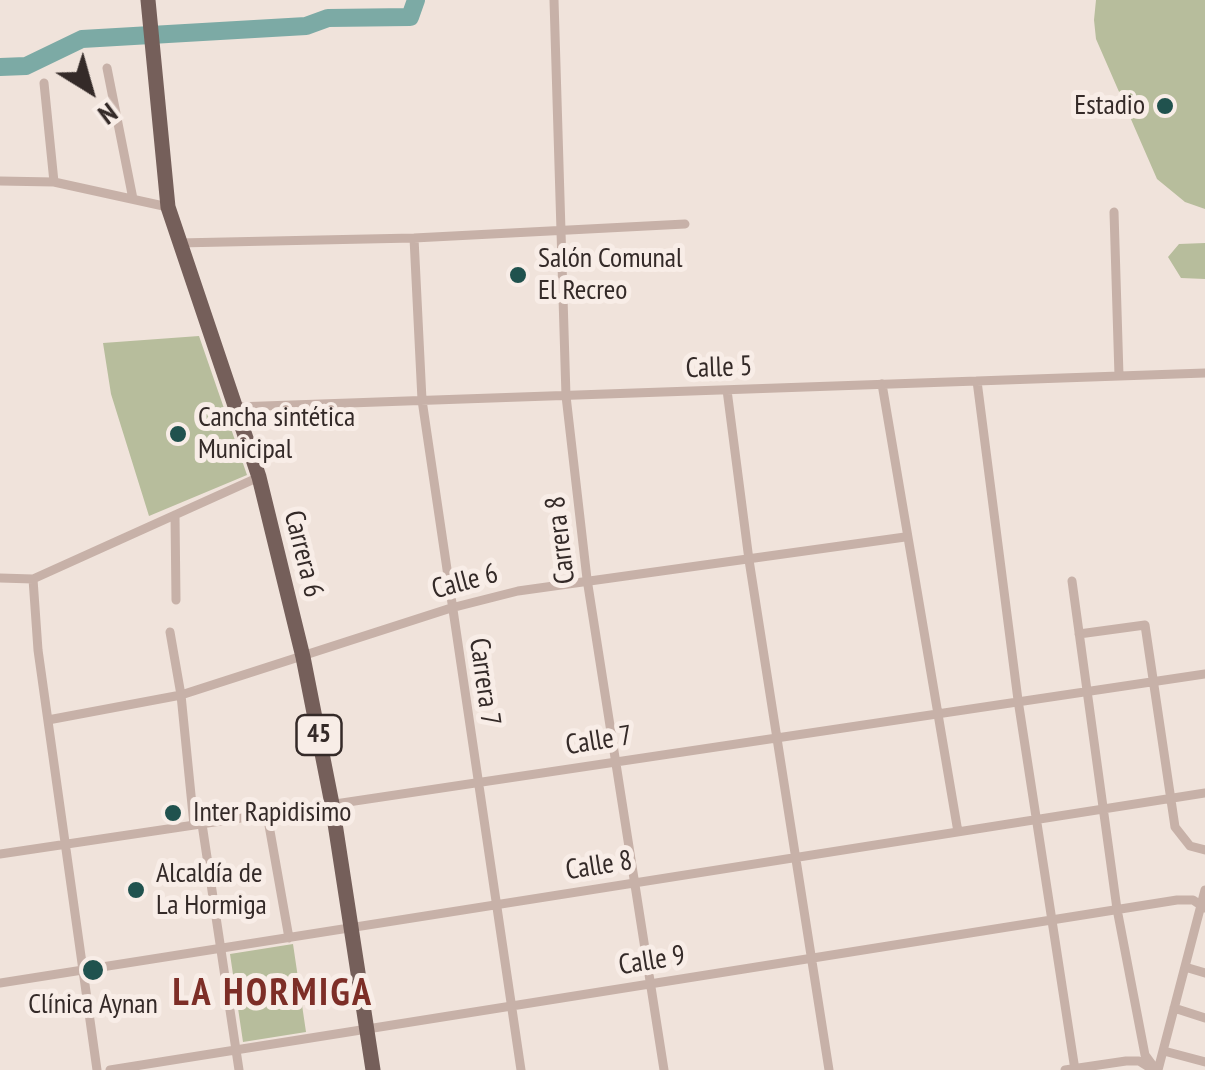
<!DOCTYPE html>
<html>
<head>
<meta charset="utf-8">
<style>
	body { margin:0 }
	#map { position:relative; width:1205px; height:1070px; overflow:hidden; background:#f0e3db; font-family:"PT Sans Narrow",sans-serif }
	canvas { display:block }
	.north { position:absolute; left:40px; top:40px; width:100px; height:100px; -webkit-text-stroke:8px #f8ede7; paint-order:stroke; rotate:143deg; font-size:28px; font-weight:700; line-height:40px; text-align:center; color:#342a28 }
	.north::after { content:''; display:block; margin:auto; width:35px; height:45px; background:#342a28; clip-path:polygon(50% 0,100% 100%,50% 72%,0 100%) }
</style>
</head>
<body>
<div id="map">
<canvas width="1205" height="1070"></canvas>
<div class="north">N</div>
</div>
<script>
const c = document.querySelector('canvas').getContext('2d');
c.lineJoin = 'round';
function fillPath(path, color) {
  c.fillStyle = color;
  c.fill(path, 'evenodd');
}
function poly(rows) {
  const path = new Path2D();
  for (const r of rows) {
    path.moveTo(r[0], r[1]);
    for (let i = 2; i < r.length; i += 2) path.lineTo(r[i], r[i + 1]);
  }
  return path;
}
function trace(path, color, width, dash) {
  c.strokeStyle = color;
  c.lineWidth = width;
  c.lineCap = dash ? 'butt' : 'round';
  c.setLineDash(dash || []);
  c.stroke(path);
}
function label(font, color, halo, rows, align = 'center') {
  c.font = font + ' "PT Sans Narrow",sans-serif';
  c.lineWidth = 10;
  c.setLineDash([]);
  c.textBaseline = 'middle';
  c.strokeStyle = halo;
  c.fillStyle = color;
  for (const [text, x, y, turn = 0] of rows) {
    c.save();
    c.translate(x, y);
    c.rotate((+turn || 0) * Math.PI / 180);
    c.textAlign = isNaN(turn) ? turn : align;
    if (halo) c.strokeText(text, 0, 0);
    c.fillText(text, 0, 0);
    c.restore();
  }
}
fillPath(poly([
	[1205,0,1205,209,1185,202,1157,179,1096,39,1094,20,1096,0],
	[1205,243,1205,279,1181,278,1168,257,1179,244],
	[199,336,247,475,149,516,111,394,103,343],
	[293,944,306,1032,243,1042,230,954]
]), '#b7bd9c');
trace(poly([
	[0,67,26,66,82,39,306,26,328,18,410,17,416,0]
]), '#7caaa5', 18);
trace(poly([
	[554,0,566,396,587,579,664,1070],
	[107,68,133,199],
	[44,83,54,182],
	[0,181,54,182,168,207],
	[1114,212,1119,376],
	[414,238,422,400,521,1070],
	[178,243,414,238,685,224],
	[977,381,1018,700,1075,1070],
	[882,384,958,832],
	[727,390,749,560,829,1070],
	[235,407,1205,373],
	[175,515,176,600],
	[0,578,33,579,259,477],
	[33,579,38,650,97,1070],
	[1072,581,1117,909,1145,1055,1156,1070],
	[170,632,181,695,194,825],
	[1079,634,1145,625,1175,827,1190,846,1205,850],
	[48,720,181,695,451,608,518,591,905,537],
	[267,814,289,938],
	[202,824,239,1070],
	[0,854,1205,674],
	[1185,967,1205,973],
	[0,983,1205,793],
	[1174,1008,1205,1018],
	[1164,1051,1205,1062],
	[110,1070,1177,900,1193,900,1205,908],
	[1065,1070,1126,1061,1139,1061,1152,1069],
	[1158,1070,1205,890]
]), '#c7b1a8', 9);
trace(poly([
	[148,0,168,207,259,477,303,657,332,804,373,1070]
]), '#755f5a', 15);
for (const [x, y, r, color] of [
	[1165,106,10,"#20524e"],
	[518,275,10,"#20524e"],
	[178,434,10,"#20524e"],
	[173,813,10,"#20524e"],
	[136,890,10,"#20524e"],
	[93,970,12,"#20524e"]
]) {
  const dot = new Path2D();
  dot.arc(x, y, r, 0, 2 * Math.PI);
  c.fillStyle = color;
  c.fill(dot);
  trace(dot, '#f8ede7', 4);
}
for (const [x, y, w] of [
	[319,735,45]
]) {
  const box = new Path2D();
  box.roundRect(x - w / 2, y - 20, w, 40, 8);
  c.fillStyle = '#f8ede7';
  c.fill(box);
  trace(box, '#342a28', 2.5);
}
label('bold 25px', '#342a28', null, [
	["45",319,735]
]);
label('28px', '#342a28', '#f8ede7', [
	["Estadio",1145,106,"right"],
	["Salón Comunal",538,259],
	["El Recreo",538,291],
	["Cancha sintética",198,418],
	["Municipal",198,450],
	["Inter Rapidisimo",193,813],
	["Alcaldía de",156,874],
	["La Hormiga",156,906],
	["Clínica Aynan",93,1005,"center"]
], 'left');
label('28px', '#342a28', '#f8ede7', [
	["Calle 5",719,368,-2],
	["Carrera 8",561,540,-97],
	["Carrera 6",303,554,76],
	["Calle 6",465,582,-15],
	["Carrera 7",484,682,82],
	["Calle 7",599,741,-9],
	["Calle 8",599,866,-9],
	["Calle 9",652,961,-9]
]);
c.letterSpacing = '2.5px';
label('bold 38px', '#7d2e27', '#f8ede7', [
	["LA HORMIGA",273,994]
]);
c.letterSpacing = '0px';
</script>
</body>
</html>
